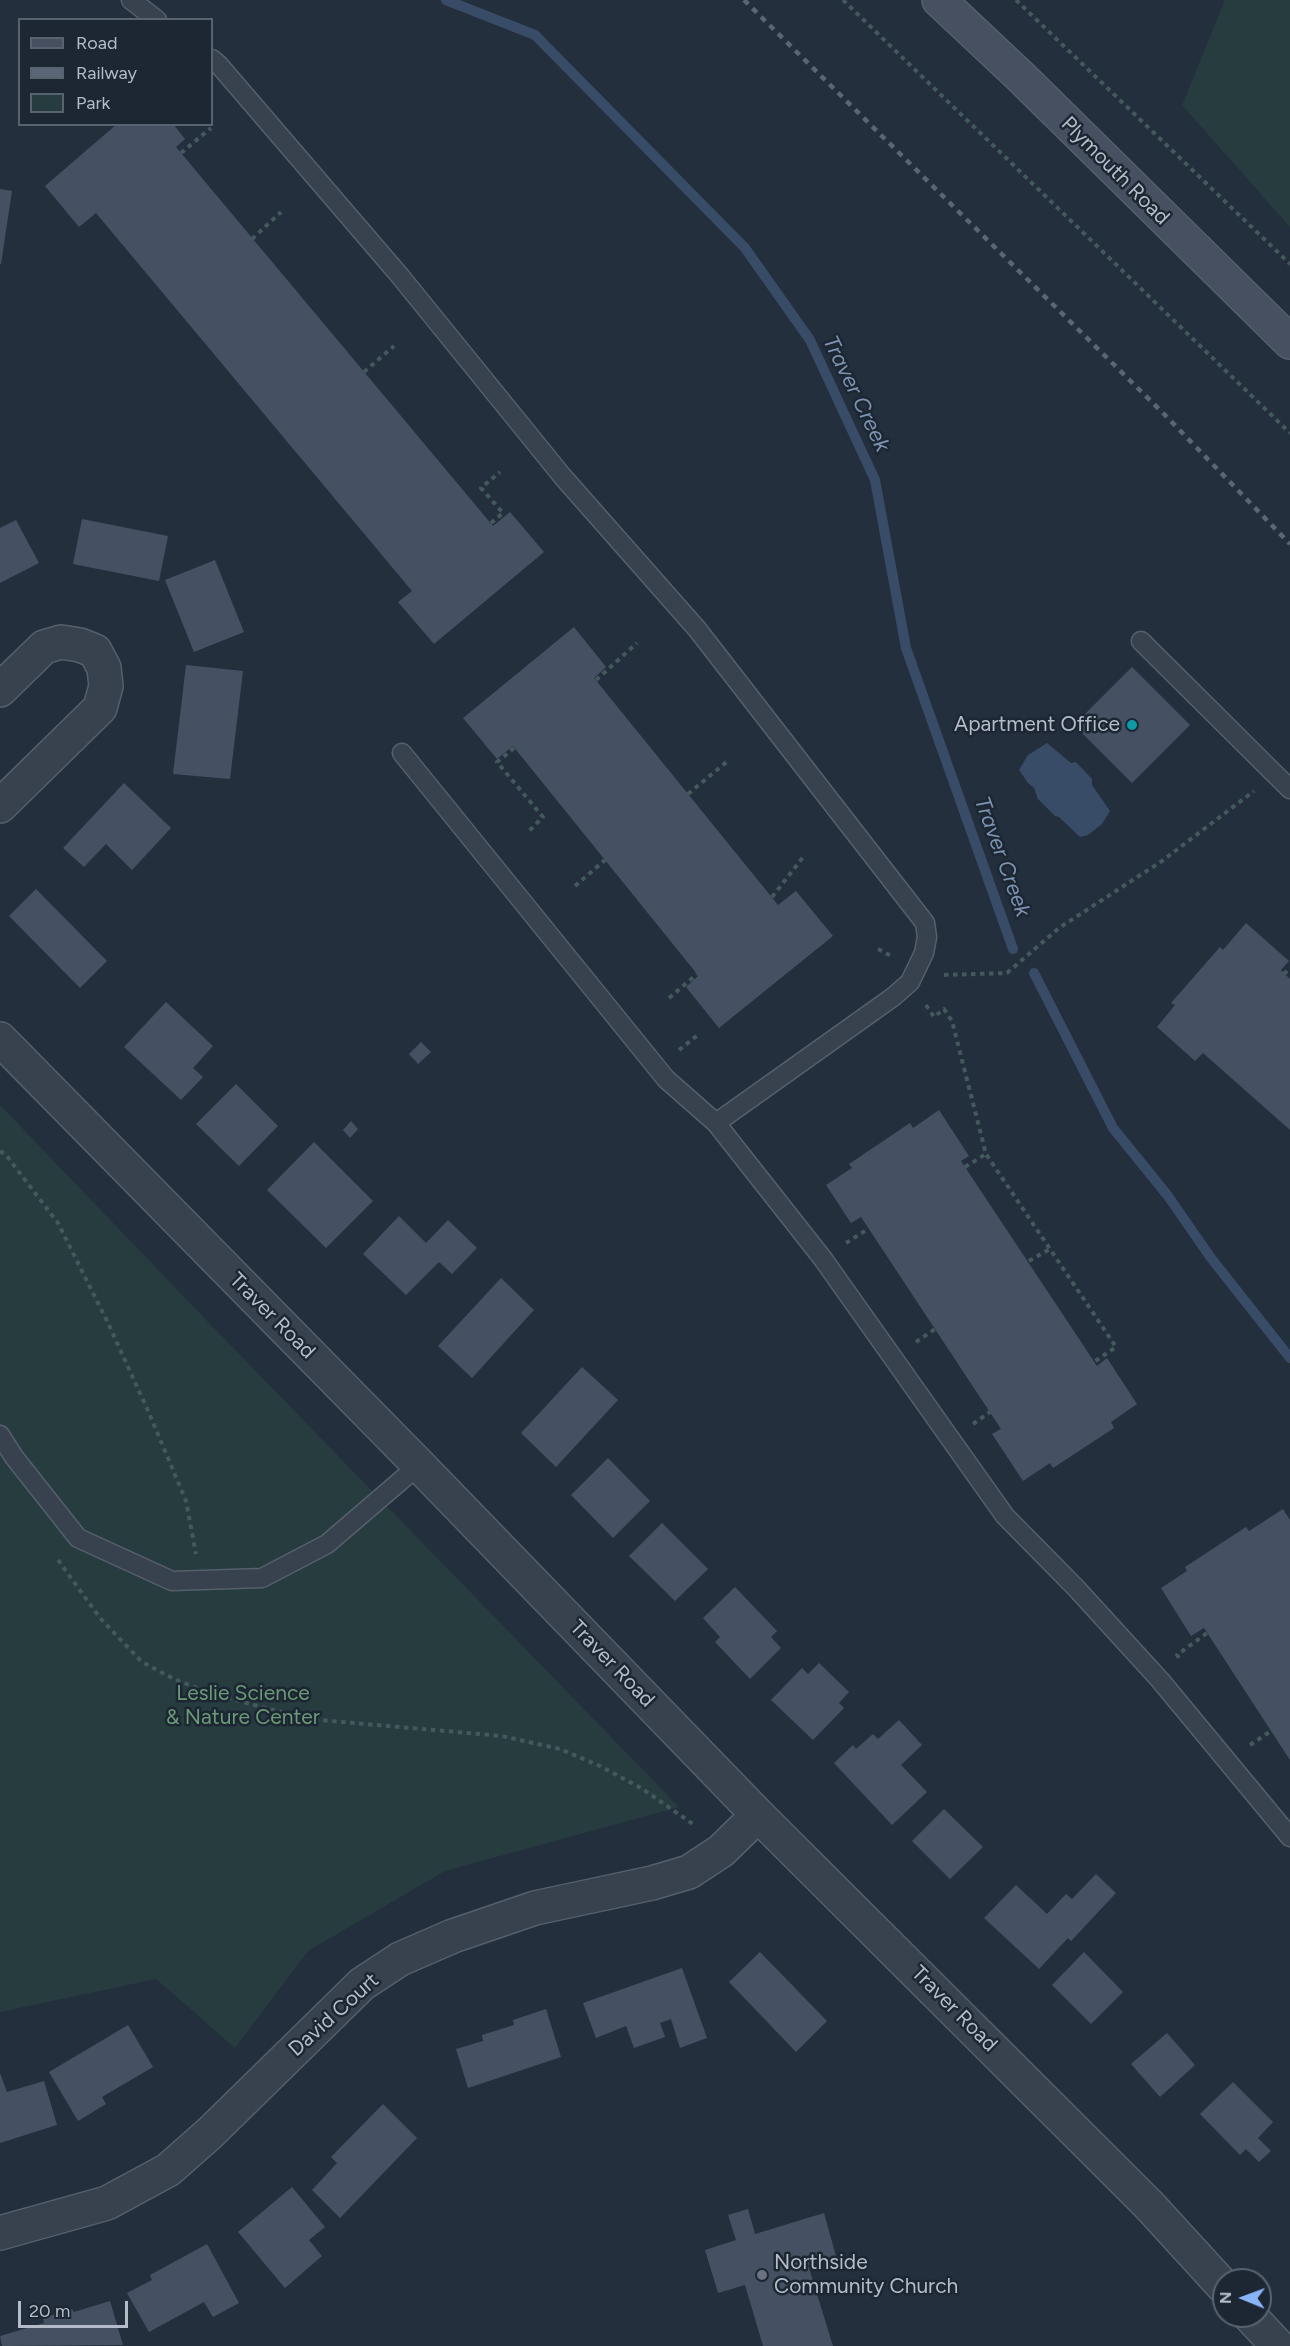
<!DOCTYPE html>
<html>
<head>
<meta charset="utf-8">
<style>
	body { margin:0 }
	#map { position:relative; width:1290px; height:2346px; overflow:hidden; background:#242f3e; font-family:Figtree,sans-serif }
	canvas { display:block }
	.legend { position:absolute; left:18px; top:18px; width:195px; height:108px; box-sizing:border-box; background:#1d2633; border:2px solid #59626f; margin:0; padding:8px 10px; list-style:none; font-size:18px; color:#b4bcc9 }
	.legend li { display:flex; align-items:center; gap:12px; height:30px }
	.legend b { width:30px; border:2px solid #59626f }
	.north { position:absolute; left:1212px; top:2268px; width:60px; height:60px; box-sizing:border-box; background:#1d2633; border:2px solid #59626f; border-radius:50%; rotate:271deg; font-size:16px; font-weight:700; line-height:24px; text-align:center; color:#b4bcc9 }
	.north::after { content:''; display:block; margin:auto; width:21px; height:27px; background:#8ab4f8; clip-path:polygon(50% 0,100% 100%,50% 72%,0 100%) }
	.scale { position:absolute; left:18px; top:2301px; width:110px; height:27px; box-sizing:border-box; border:3px solid #b4bcc9; border-top:0; padding-left:8px; font-size:18px; line-height:21px; white-space:nowrap; color:#b4bcc9; -webkit-text-stroke:4px #1d2633; paint-order:stroke }
</style>
</head>
<body>
<div id="map">
<canvas width="1290" height="2346"></canvas>
<ul class="legend">
<li><b style="height:8px;background:#465061"></b>Road</li>
<li><b style="height:8px;background:#5a6575"></b>Railway</li>
<li><b style="height:16px;background:#263c3f"></b>Park</li>
</ul>
<div class="north">N</div>
<div class="scale">20 m</div>
</div>
<script>
const c = document.querySelector('canvas').getContext('2d');
c.lineJoin = 'round';
function fillPath(path, color) {
  c.fillStyle = color;
  c.fill(path, 'evenodd');
}
function poly(rows) {
  const path = new Path2D();
  for (const r of rows) {
    path.moveTo(r[0], r[1]);
    for (let i = 2; i < r.length; i += 2) path.lineTo(r[i], r[i + 1]);
  }
  return path;
}
function trace(path, color, width, dash) {
  c.strokeStyle = color;
  c.lineWidth = width;
  c.lineCap = dash ? 'butt' : 'round';
  c.setLineDash(dash || []);
  c.stroke(path);
}
function label(font, color, halo, rows, align = 'center') {
  c.font = font + ' Figtree,sans-serif';
  c.lineWidth = 5;
  c.setLineDash([]);
  c.textBaseline = 'middle';
  c.strokeStyle = halo;
  c.fillStyle = color;
  for (const [text, x, y, turn = 0] of rows) {
    c.save();
    c.translate(x, y);
    c.rotate((+turn || 0) * Math.PI / 180);
    c.textAlign = isNaN(turn) ? turn : align;
    if (halo) c.strokeText(text, 0, 0);
    c.fillText(text, 0, 0);
    c.restore();
  }
}
fillPath(poly([
	[1225,0,1290,0,1290,227,1182,105],
	[0,1105,212,1326,679,1807,445,1871,308,1951,235,2048,156,1979,0,2012]
]), '#263c3f');
fillPath(poly([
	[1047,743,1071,763,1076,762,1092,779,1092,785,1110,811,1102,824,1088,835,1080,837,1059,817,1055,816,1038,799,1034,788,1028,783,1019,770,1028,755]
]), '#394c67');
trace(poly([
	[446,0,535,35,745,248,810,340,875,480,906,648,1013,949],
	[1034,973,1113,1128,1168,1196,1211,1258,1290,1358]
]), '#394c67', 10);
fillPath(poly([
	[117,124,173,124,185,139,176,147,493,526,510,512,544,552,434,644,398,602,412,591,96,213,79,227,45,186],
	[0,189,12,191,1,264,0,264],
	[82,519,168,536,159,581,73,564],
	[16,520,39,563,0,583,0,528],
	[215,560,244,632,194,652,165,580],
	[574,627,606,667,594,678,778,905,796,891,833,936,719,1028,686,987,698,976,697,974,513,746,497,759,463,718],
	[186,665,243,671,230,779,173,774],
	[1132,667,1190,725,1132,783,1074,725],
	[124,783,171,828,132,870,106,844,84,867,63,848],
	[36,889,107,961,80,988,9,916],
	[1246,923,1289,961,1281,970,1290,979,1290,1130,1203,1053,1195,1061,1157,1027,1175,1005,1171,1003,1220,947,1223,950],
	[166,1002,213,1046,193,1068,203,1077,181,1100,124,1047],
	[421,1042,431,1052,418,1064,409,1054],
	[236,1084,278,1126,239,1166,196,1124],
	[939,1110,969,1156,961,1161,1097,1366,1107,1358,1137,1404,1111,1422,1114,1428,1053,1468,1050,1463,1023,1481,992,1434,1001,1429,861,1217,851,1223,826,1185,852,1168,849,1164,910,1123,913,1128],
	[351,1121,358,1129,350,1138,343,1130],
	[314,1142,373,1201,326,1248,267,1190],
	[399,1216,426,1243,448,1220,477,1248,452,1274,439,1262,406,1295,363,1254],
	[501,1278,534,1310,472,1378,438,1346],
	[582,1367,618,1400,556,1467,521,1433],
	[608,1458,650,1501,613,1538,571,1495],
	[1283,1509,1290,1520,1290,1760,1204,1628,1191,1636,1161,1588,1187,1571,1185,1567,1246,1527,1249,1531],
	[662,1523,708,1569,675,1601,629,1556],
	[735,1587,777,1631,771,1637,781,1648,750,1679,715,1642,720,1637,703,1618],
	[819,1663,849,1692,839,1703,844,1708,813,1740,771,1700,802,1668,808,1674],
	[899,1720,922,1745,901,1765,927,1792,892,1825,834,1763,853,1745,856,1749,873,1734,878,1739],
	[944,1809,983,1847,950,1879,912,1841],
	[1096,1874,1116,1893,1071,1941,1068,1938,1039,1969,984,1918,1016,1885,1047,1914,1066,1894,1072,1899],
	[760,1952,827,2021,796,2052,729,1982],
	[1084,1952,1123,1992,1091,2024,1052,1985],
	[682,1968,707,2038,680,2048,671,2019,660,2023,665,2037,634,2048,626,2026,596,2038,583,2003],
	[546,2009,561,2057,468,2088,456,2049,483,2041,482,2035,514,2025,513,2020],
	[128,2025,153,2067,102,2097,106,2104,78,2121,49,2072],
	[1167,2033,1195,2065,1160,2097,1131,2064],
	[0,2073,7,2092,44,2081,57,2125,0,2143],
	[1233,2082,1273,2122,1258,2138,1271,2151,1259,2162,1246,2149,1240,2155,1200,2114],
	[383,2104,417,2138,340,2218,312,2190,337,2163,331,2157],
	[292,2187,325,2227,309,2240,322,2256,285,2288,238,2232],
	[748,2209,755,2234,824,2213,836,2256,808,2265,833,2346,763,2346,745,2285,718,2293,705,2250,736,2240,728,2215],
	[207,2244,239,2303,213,2317,204,2302,149,2332,127,2293,152,2280,150,2275],
	[110,2301,123,2345,2,2346,0,2336,44,2323,43,2318,72,2309,74,2312]
]), '#455162');
const lane = poly([
	[131,0,157,20],
	[212,59,219,65,400,276,563,477,697,629,925,923,927,937,924,953,910,982,893,997,716,1123],
	[1141,641,1290,789],
	[402,753,666,1079,716,1123,823,1259,1005,1516,1076,1588,1160,1680,1290,1837],
	[0,1435,14,1457,78,1538,172,1581,262,1578,327,1544,419,1465]
]);
const street = poly([
	[0,690,44,647,61,642,80,645,95,651,104,668,106,686,100,708,0,806],
	[0,1039,419,1465,758,1815,1149,2205,1224,2287],
	[0,2233,107,2203,168,2170,210,2133,362,1984,400,1959,453,1936,535,1908,652,1883,689,1872,721,1851,758,1815],
	[1250,2316,1278,2346]
]);
const secondary = poly([
	[939,0,1021,77,1290,342]
]);
trace(lane, '#565f6c', 21);
trace(street, '#565f6c', 36);
trace(secondary, '#565f6c', 36);
trace(poly([
	[843,0,1290,433],
	[1016,0,1290,264],
	[181,153,211,128],
	[252,239,281,212],
	[364,372,394,346],
	[491,523,503,513,481,488,500,472],
	[596,680,637,643],
	[514,748,497,762,543,817,529,831],
	[688,794,729,760],
	[575,886,605,860],
	[772,897,804,856],
	[878,949,893,957],
	[1284,974,1290,968],
	[944,975,1007,973,1059,928,1162,861,1254,791],
	[669,998,697,974],
	[926,1005,934,1017,944,1009,952,1021,986,1154,1116,1347,1094,1362],
	[679,1050,699,1034],
	[0,1151,6,1155,58,1223,108,1323,149,1413,186,1501,196,1554],
	[965,1167,986,1154],
	[846,1243,868,1229],
	[1029,1261,1050,1249],
	[916,1342,935,1329],
	[973,1424,990,1412],
	[58,1560,100,1618,142,1662,174,1679,212,1694,308,1719,502,1736,560,1749,600,1766,641,1788,693,1824],
	[1179,1658,1177,1655,1207,1633],
	[1250,1745,1271,1731]
]), '#44595c', 4, [4.5, 4.5]);
trace(lane, '#38414e', 18);
trace(street, '#38414e', 33);
trace(secondary, '#465061', 33);
trace(poly([
	[744,0,1164,414,1290,544]
]), '#5a6575', 4.5, [6, 6]);
for (const [x, y, r, color] of [
	[1132,725,6,"#0f9aa8"],
	[762,2275,6,"#6b7280"]
]) {
  const dot = new Path2D();
  dot.arc(x, y, r, 0, 2 * Math.PI);
  c.fillStyle = color;
  c.fill(dot);
  trace(dot, '#1d2633', 2);
}
label('21px', '#b4bcc9', '#1d2633', [
	["Plymouth Road",1115,171,45],
	["Traver Road",272,1316,45],
	["Traver Road",612,1664,46],
	["Traver Road",954,2009,45],
	["David Court",334,2015,-42]
]);
label('21px', '#b4bcc9', '#1d2633', [
	["Apartment Office",1120,725],
	["Northside",774,2263,"left"],
	["Community Church",774,2287,"left"]
], 'right');
label('21px', '#6b9a76', '#1d2633', [
	["Leslie Science",243,1694],
	["& Nature Center",243,1718]
]);
label('italic 22px', '#7c92b1', '#1d2633', [
	["Traver Creek",856,394,64],
	["Traver Creek",1002,857,70]
]);
</script>
</body>
</html>
